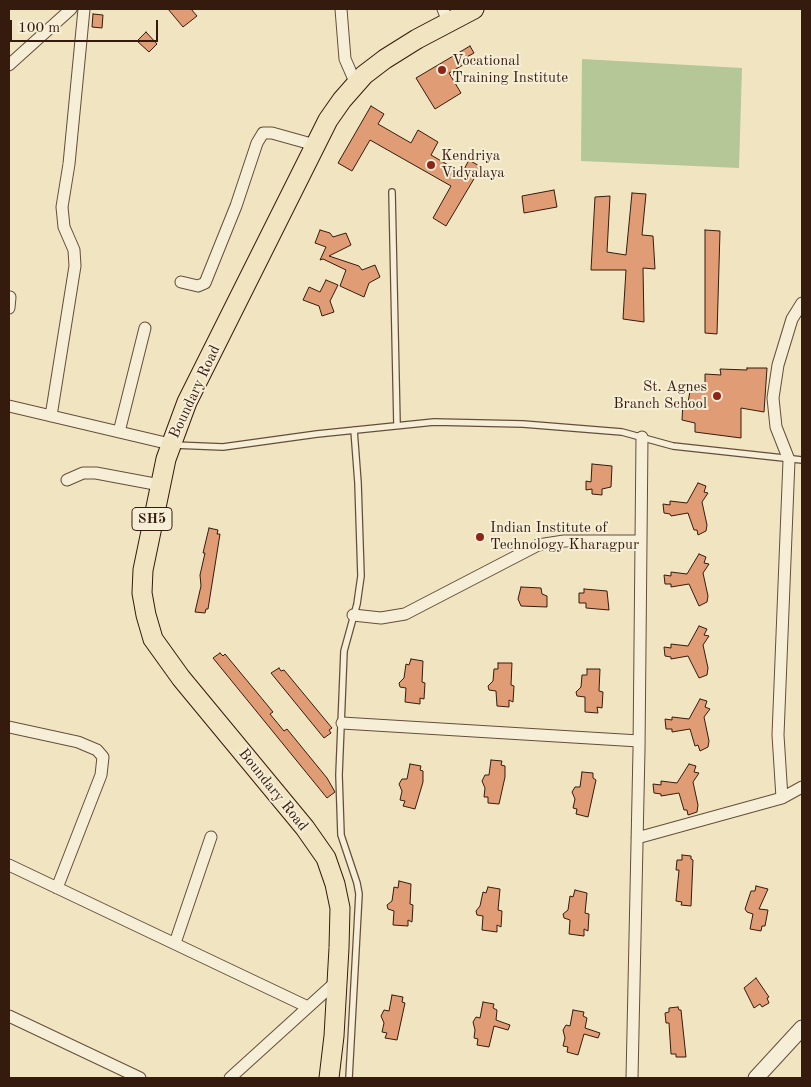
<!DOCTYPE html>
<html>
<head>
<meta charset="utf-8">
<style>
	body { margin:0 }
	#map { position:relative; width:811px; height:1087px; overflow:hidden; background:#f1e5c1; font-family:"Old Standard TT",serif }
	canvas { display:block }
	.frame { position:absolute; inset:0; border:10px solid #351b0e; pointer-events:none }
	.scale { position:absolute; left:10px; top:20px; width:148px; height:22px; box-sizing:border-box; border:2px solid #351b0e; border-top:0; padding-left:6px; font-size:15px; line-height:18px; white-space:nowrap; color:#351b0e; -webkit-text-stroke:4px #f6eed7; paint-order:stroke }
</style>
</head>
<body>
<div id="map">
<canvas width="811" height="1087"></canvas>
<div class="frame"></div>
<div class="scale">100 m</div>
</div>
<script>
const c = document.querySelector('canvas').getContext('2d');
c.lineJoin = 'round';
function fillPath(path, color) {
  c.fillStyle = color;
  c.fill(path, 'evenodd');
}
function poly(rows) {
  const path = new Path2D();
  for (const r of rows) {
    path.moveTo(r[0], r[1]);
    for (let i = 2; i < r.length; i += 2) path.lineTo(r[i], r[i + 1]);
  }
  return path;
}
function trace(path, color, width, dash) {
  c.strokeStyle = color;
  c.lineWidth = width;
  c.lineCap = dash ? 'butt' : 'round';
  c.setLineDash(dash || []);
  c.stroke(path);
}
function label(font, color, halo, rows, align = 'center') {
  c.font = font + ' "Old Standard TT",serif';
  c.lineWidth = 4;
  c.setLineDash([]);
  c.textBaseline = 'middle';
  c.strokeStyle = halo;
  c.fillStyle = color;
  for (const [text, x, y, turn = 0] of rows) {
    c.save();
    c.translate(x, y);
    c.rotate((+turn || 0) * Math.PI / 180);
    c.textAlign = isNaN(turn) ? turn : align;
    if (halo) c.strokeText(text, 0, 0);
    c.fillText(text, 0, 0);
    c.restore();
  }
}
fillPath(poly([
	[582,59,742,68,739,168,581,161]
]), '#b5c697');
const building = poly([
	[168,9,191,9,197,16,183,27,168,9],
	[93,14,103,15,102,28,92,27,93,14],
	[146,32,157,44,149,52,137,41,146,32],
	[470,46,474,53,465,58,468,62,449,73,461,93,435,109,416,78,470,46],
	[371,106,384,114,378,124,411,143,418,130,438,142,431,155,462,173,469,160,481,167,446,226,433,218,451,186,370,140,352,171,338,163,371,106],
	[554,190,557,207,524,213,522,196,554,190],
	[632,193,646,194,642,235,653,236,655,269,643,268,644,322,623,319,626,270,591,270,595,197,610,196,607,252,626,255,632,193],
	[320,230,330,233,333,237,346,233,351,245,329,256,359,266,362,270,375,265,380,277,369,283,364,297,340,286,346,270,323,259,320,260,326,247,315,243,320,230],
	[705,230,720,231,717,334,705,333,705,230],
	[326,280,338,285,330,301,334,312,322,316,319,306,303,300,309,287,320,292,326,280],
	[747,368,767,368,764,412,741,408,741,438,695,432,695,423,682,420,683,402,688,402,691,386,705,385,705,374,721,375,720,369,747,370,747,368],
	[592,464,612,466,611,487,602,489,602,495,592,494,592,489,586,490,586,481,591,482,592,464],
	[698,483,706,486,704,492,708,493,702,502,707,525,706,531,698,535,697,530,694,530,688,513,671,516,670,514,664,513,663,504,670,505,670,501,687,503,698,483],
	[209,528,218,530,217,534,220,534,208,609,206,609,205,613,195,612,201,586,200,575,205,553,203,553,209,528],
	[699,554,706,557,704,563,709,564,703,573,708,596,707,602,699,606,689,584,671,587,671,584,665,584,664,575,671,576,671,572,687,574,699,554],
	[521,587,541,588,542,594,547,596,547,607,521,606,518,599,521,587],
	[584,589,607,591,609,610,586,608,586,603,579,603,579,593,584,593,584,589],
	[699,626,707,629,704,635,709,636,703,645,708,668,707,675,699,678,688,656,671,659,671,657,665,656,664,647,671,648,671,644,688,646,699,626],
	[220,653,223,656,225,654,273,712,270,714,284,731,287,729,327,778,335,792,327,798,213,658,220,653],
	[411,659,423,661,422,682,425,683,424,699,420,698,420,704,405,702,406,688,400,687,399,683,404,678,406,664,409,665,411,659],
	[498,663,512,663,511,685,514,686,513,702,509,700,509,707,497,706,496,691,489,690,488,686,493,681,494,669,498,669,498,663],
	[279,668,281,671,284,670,332,728,329,730,331,733,324,738,271,673,279,668],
	[587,669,600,669,599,691,603,692,602,708,597,707,598,713,585,712,585,697,577,696,576,692,581,687,582,675,587,675,587,669],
	[700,699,707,701,705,707,710,709,704,717,709,741,708,747,700,751,698,745,695,746,690,729,672,732,672,729,666,729,665,719,672,720,672,717,689,719,700,699],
	[491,760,502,761,501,765,505,766,505,777,499,804,488,803,488,797,484,797,485,788,482,781,485,775,489,775,491,760],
	[410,764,421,766,420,770,423,771,423,782,415,809,403,806,405,801,400,800,402,791,399,784,402,779,407,779,410,764],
	[689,764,696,766,694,772,699,773,693,782,698,805,697,812,688,815,687,810,684,810,679,793,661,796,661,794,654,793,653,784,661,785,661,781,677,783,689,764],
	[582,772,593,773,593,778,596,780,588,817,576,814,577,809,573,808,575,799,572,792,575,787,580,787,582,772],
	[682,855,691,856,691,859,693,860,691,906,681,905,682,902,676,901,679,870,676,870,677,860,682,860,682,855],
	[399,881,411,884,410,904,413,905,412,922,408,920,408,926,393,925,394,911,388,909,387,905,392,901,394,887,398,888,399,881],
	[756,886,768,889,759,909,768,910,765,926,762,926,761,931,750,929,753,914,747,912,745,909,751,891,755,891,756,886],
	[488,887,500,889,498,910,502,911,501,927,497,925,497,932,482,930,483,916,477,915,476,911,480,906,483,892,486,893,488,887],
	[575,890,587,893,585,913,589,914,588,931,584,929,584,936,569,934,570,920,564,918,563,914,568,910,570,896,573,897,575,890],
	[756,978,769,997,767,998,769,1003,762,1007,760,1004,754,1008,744,988,756,978],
	[392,995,403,997,402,1002,405,1003,397,1040,385,1038,387,1033,382,1032,384,1023,381,1016,384,1010,389,1011,392,995],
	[483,1002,494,1004,493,1008,497,1010,496,1020,510,1025,508,1030,494,1026,489,1047,477,1045,478,1039,474,1038,475,1030,473,1022,476,1017,480,1018,483,1002],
	[678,1007,679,1010,681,1010,686,1057,676,1057,676,1054,671,1054,669,1023,666,1023,665,1013,669,1012,669,1008,678,1007],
	[573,1010,584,1012,583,1016,587,1018,585,1028,600,1033,598,1038,584,1034,578,1055,567,1052,568,1047,563,1046,565,1038,563,1030,566,1025,570,1026,573,1010]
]);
fillPath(building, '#df9c75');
trace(building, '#351b0e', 1);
const service = poly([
	[392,192,397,425],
	[174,445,223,447,317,434,434,422,523,424,622,432,673,446,802,460],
	[349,1078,359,894,357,883,341,835,339,775,344,651,357,604,361,576,358,483,354,430]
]);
const minor = poly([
	[341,9,345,59,356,84],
	[443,9,448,22],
	[9,65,71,9],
	[181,282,198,286,205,283,236,206,257,143,263,133,272,133,315,145],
	[9,308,10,297],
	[9,406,170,444],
	[51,416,75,266,74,250,64,227,62,207,69,164,84,9],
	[119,432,145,328],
	[67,480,83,473,96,473,160,485],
	[353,615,381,618,405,614,538,545,564,541,641,541],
	[342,723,639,741],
	[9,727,78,742,97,750,103,757,101,775,57,888],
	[782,798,778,735,789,460,776,427,773,398,778,365,792,319,802,303],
	[637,838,782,798,802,787],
	[9,865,308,1007],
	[175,943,211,837],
	[9,1016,140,1078],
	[230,1078,338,980],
	[632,1078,639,750,642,437]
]);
const tertiary = poly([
	[756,1078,802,1028]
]);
const primary = poly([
	[329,1078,334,1036,339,948,340,908,335,884,326,858,305,828,181,678,153,639,146,615,142,593,143,570,166,459,187,402,328,120,342,100,364,75,385,59,417,39,474,9]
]);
trace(service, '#644e3b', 8);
trace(minor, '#644e3b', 13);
trace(tertiary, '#644e3b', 17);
trace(primary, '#351b0e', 21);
trace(service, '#f6eed7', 5.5);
trace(minor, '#f6eed7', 11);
trace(tertiary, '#f6eed7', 15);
trace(primary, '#f1e5c1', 19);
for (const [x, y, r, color] of [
	[442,70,5,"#8f2418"],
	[431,165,5,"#8f2418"],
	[717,396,5,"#8f2418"],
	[480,537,5,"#8f2418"]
]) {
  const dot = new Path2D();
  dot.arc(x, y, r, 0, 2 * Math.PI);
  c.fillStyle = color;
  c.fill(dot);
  trace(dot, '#f6eed7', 2);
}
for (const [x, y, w] of [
	[152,519,40]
]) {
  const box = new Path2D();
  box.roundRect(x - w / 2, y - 11.5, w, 23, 4);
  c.fillStyle = '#f6eed7';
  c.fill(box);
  trace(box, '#351b0e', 1);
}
label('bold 14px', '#351b0e', null, [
	["SH5",152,519]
]);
label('15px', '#351b0e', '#f6eed7', [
	["Vocational",452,61],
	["Training Institute",452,78],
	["Kendriya",441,156],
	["Vidyalaya",441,173],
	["St. Agnes",707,387,"right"],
	["Branch School",707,404,"right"],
	["Indian Institute of",490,528],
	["Technology Kharagpur",490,545]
], 'left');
label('15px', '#351b0e', '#f6eed7', [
	["Boundary Road",195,392,-65],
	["Boundary Road",273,790,51]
]);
</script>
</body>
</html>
